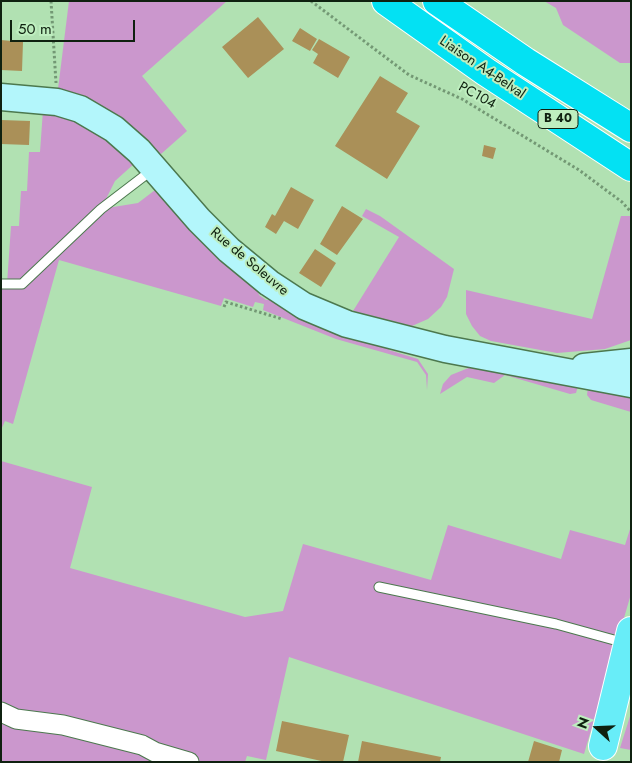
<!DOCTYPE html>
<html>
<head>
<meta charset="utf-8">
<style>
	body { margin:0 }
	#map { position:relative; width:632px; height:763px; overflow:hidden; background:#b1e1b2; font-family:Jost,sans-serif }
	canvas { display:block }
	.frame { position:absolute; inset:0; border:2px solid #0f2110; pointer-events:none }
	.north { position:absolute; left:572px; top:703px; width:50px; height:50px; -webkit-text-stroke:4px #beeebf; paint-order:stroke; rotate:290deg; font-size:14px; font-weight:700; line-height:20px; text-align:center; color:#0f2110 }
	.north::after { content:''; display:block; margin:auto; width:18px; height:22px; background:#0f2110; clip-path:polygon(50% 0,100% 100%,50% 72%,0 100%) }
	.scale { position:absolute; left:10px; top:20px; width:125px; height:22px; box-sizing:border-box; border:2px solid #0f2110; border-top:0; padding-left:6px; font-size:15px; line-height:18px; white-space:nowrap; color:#0f2110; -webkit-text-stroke:4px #beeebf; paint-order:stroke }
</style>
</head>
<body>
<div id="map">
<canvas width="632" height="763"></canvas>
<div class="frame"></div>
<div class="north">N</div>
<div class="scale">50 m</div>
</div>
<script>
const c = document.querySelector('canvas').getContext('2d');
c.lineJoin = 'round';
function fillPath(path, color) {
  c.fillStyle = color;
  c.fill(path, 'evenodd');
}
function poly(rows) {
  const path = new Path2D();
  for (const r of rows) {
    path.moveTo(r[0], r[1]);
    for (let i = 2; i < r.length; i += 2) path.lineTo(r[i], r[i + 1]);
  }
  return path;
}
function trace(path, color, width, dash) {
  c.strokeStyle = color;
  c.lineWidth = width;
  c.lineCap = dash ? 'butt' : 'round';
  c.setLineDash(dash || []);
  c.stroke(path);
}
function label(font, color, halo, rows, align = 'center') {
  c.font = font + ' Jost,sans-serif';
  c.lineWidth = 4;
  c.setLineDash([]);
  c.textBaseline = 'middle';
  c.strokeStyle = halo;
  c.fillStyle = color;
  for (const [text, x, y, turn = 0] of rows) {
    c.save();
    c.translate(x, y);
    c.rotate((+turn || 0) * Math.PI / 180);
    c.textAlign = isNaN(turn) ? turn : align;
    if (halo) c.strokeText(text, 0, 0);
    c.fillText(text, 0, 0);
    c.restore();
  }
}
fillPath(poly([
	[69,1,227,1,142,76,187,131,161,154,120,117,90,101,58,89],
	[544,1,631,1,631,63,620,63,563,25,556,8],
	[43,110,75,119,109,138,135,163,115,181,101,209,138,203,159,187,257,287,259,295,266,300,277,300,389,345,389,350,418,359,428,374,427,390,426,375,417,362,336,339,263,310,264,304,255,302,253,307,224,298,221,306,59,260,13,424,5,421,1,430,1,284,7,284,11,226,19,226,21,191,27,191,29,152,40,152],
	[366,209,380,216,454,269,447,297,441,307,428,319,412,326,353,311,399,237,362,216],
	[621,216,631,216,631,340,605,349,557,353,491,341,480,336,472,326,466,314,466,290,592,319],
	[471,367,578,386,576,393,570,394,505,375,494,383,467,377,440,394,443,384,451,375],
	[588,387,631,394,631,412,591,400,587,395],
	[1,461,92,487,70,568,245,617,283,611,303,544,431,580,448,525,561,559,570,530,625,545,631,526,631,594,584,754,289,657,266,760,247,756,245,762,1,762],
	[631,713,631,750,620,748]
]), '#cb97cd');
fillPath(poly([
	[258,17,284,49,248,78,222,47],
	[300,28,317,39,310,51,292,41],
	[319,39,350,57,338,78,313,63,318,54,312,50],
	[1,40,23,42,22,71,1,70],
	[380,76,408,93,396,112,420,126,387,179,335,146],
	[1,120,30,121,29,145,1,144],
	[484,145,496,148,493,159,482,156],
	[291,187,314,200,298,229,284,221,276,234,265,227,272,214,275,216],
	[342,206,363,219,337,255,320,244],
	[315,249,336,263,321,287,299,273],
	[282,721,349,735,343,762,326,762,276,751],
	[362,741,441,757,440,762,358,762],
	[534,741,562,750,559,762,528,762]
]), '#aa9058');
const lane = poly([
	[1,284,22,284,101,209,152,170],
	[379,587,556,624,625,643]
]);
const street = poly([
	[1,712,16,719,63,725,142,745,155,752,189,762]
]);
const secondary = poly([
	[1,97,57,102,80,109,114,129,139,151,199,220,229,250,269,283,304,306,347,324,445,349,631,384],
	[584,367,631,362]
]);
const primary = poly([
	[603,746,631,631]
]);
const highway = poly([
	[386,1,486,72,631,167],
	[437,1,526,62,631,128]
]);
trace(lane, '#4c784e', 11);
trace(street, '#4c784e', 21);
trace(secondary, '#4c784e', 29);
trace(primary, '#fff', 30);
trace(highway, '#fff', 30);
trace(poly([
	[51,1,56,83],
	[311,1,409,75,462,99,579,170,622,202,631,212],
	[224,307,226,302,282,319]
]), '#739874', 3, [2.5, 2.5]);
trace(lane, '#fff', 9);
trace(street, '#fff', 19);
trace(secondary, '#b3f6fb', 26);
trace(primary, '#68edf8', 28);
trace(highway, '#03e1f3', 28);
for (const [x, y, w] of [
	[558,119,40]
]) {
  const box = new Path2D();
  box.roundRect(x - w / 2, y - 9.5, w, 19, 4);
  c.fillStyle = '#beeebf';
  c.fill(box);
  trace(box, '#0f2110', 1);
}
label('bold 12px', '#0f2110', null, [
	["B 40",558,119]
]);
label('14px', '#0f2110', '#beeebf', [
	["Liaison A4-Belval",482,68,34],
	["PC104",477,96,29],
	["Rue de Soleuvre",249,262,40]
]);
</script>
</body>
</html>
